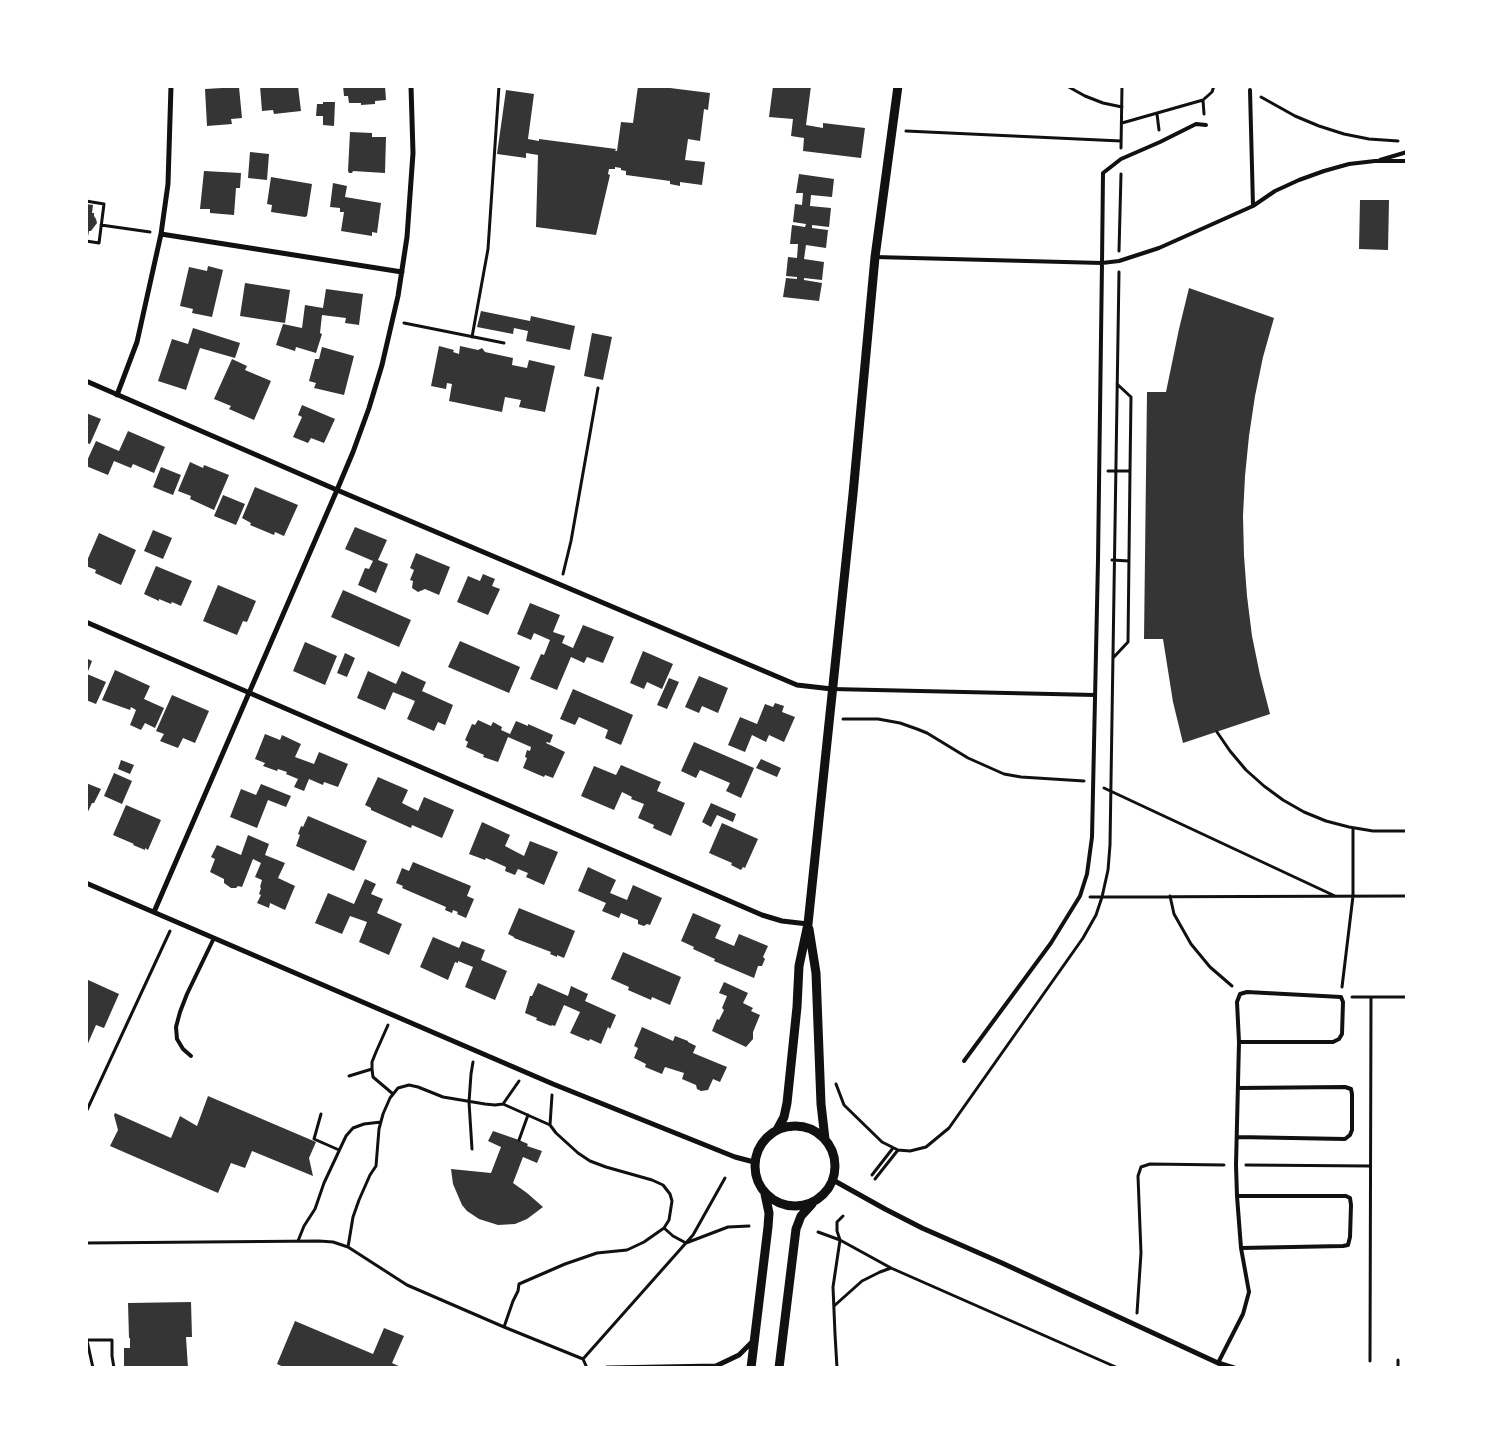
<!DOCTYPE html>
<html>
<head>
<meta charset="utf-8">
<style>
	body { margin:0 }
	#map { position:relative; width:1493px; height:1454px; overflow:hidden; background:#fff; font-family:"Work Sans",sans-serif }
	canvas { display:block }
	.frame { position:absolute; inset:0; border:88px solid #fff; pointer-events:none }
</style>
</head>
<body>
<div id="map">
<canvas width="1493" height="1454"></canvas>
<div class="frame"></div>
</div>
<script>
const c = document.querySelector('canvas').getContext('2d');
c.lineJoin = 'round';
function fillPath(path, color) {
  c.fillStyle = color;
  c.fill(path, 'evenodd');
}
function poly(rows) {
  const path = new Path2D();
  for (const r of rows) {
    if (r.length === 3) {
      path.moveTo(r[0] + r[2], r[1]);
      path.arc(r[0], r[1], r[2], 0, 2 * Math.PI);
      continue;
    }
    path.moveTo(r[0], r[1]);
    for (let i = 2; i < r.length; i += 2) path.lineTo(r[i], r[i + 1]);
  }
  return path;
}
function trace(path, color, width, dash) {
  c.strokeStyle = color;
  c.lineWidth = width;
  c.lineCap = dash ? 'butt' : 'round';
  c.setLineDash(dash || []);
  c.stroke(path);
}
fillPath(poly([
	[260,86,298,86,301,111,274,114,273,110,262,111],
	[343,86,385,86,386,100,375,101,375,104,361,105,361,103,349,103,348,96,344,96],
	[638,86,654,86,710,93,708,110,704,109,700,141,688,139,685,160,705,162,702,185,680,182,680,186,670,184,670,181,626,175,626,171,621,170,621,168,615,167,615,169,609,169,608,174,610,175,596,235,536,227,538,155,526,153,526,158,497,154,506,90,534,94,528,139,539,141,539,139,616,149,615,151,617,151,621,122,633,123],
	[773,86,811,86,806,125,823,128,823,123,865,128,861,158,803,151,804,138,791,136,793,119,769,117],
	[239,87,242,118,231,119,232,124,207,126,205,89],
	[323,102,335,102,334,126,323,125,323,116,316,116,317,104,323,104],
	[350,132,372,133,372,137,386,137,385,173,353,171,352,173,349,173,348,171],
	[250,152,269,154,267,180,248,178],
	[204,171,241,173,240,188,236,188,234,215,210,213,210,209,200,209],
	[799,174,834,179,832,197,811,195,810,206,831,208,829,227,812,225,812,228,828,230,826,248,806,245,804,259,824,262,822,280,804,278,804,280,822,283,819,301,783,297,786,278,797,279,797,277,786,276,788,257,797,258,798,244,790,244,792,225,805,227,806,224,793,222,795,204,802,205,803,193,796,193],
	[271,177,312,184,307,216,305,217,271,212,272,205,267,204],
	[333,183,347,186,345,197,381,203,377,233,372,232,372,236,341,231,344,212,340,212,340,208,330,207],
	[1360,200,1389,200,1388,250,1359,249],
	[86,204,93,205,92,213,94,213,94,216,96,219,97,223,91,231,89,231,87,242,86,242],
	[208,266,223,270,212,317,192,313,193,309,180,306,189,267,207,271],
	[245,283,290,290,285,323,240,316],
	[1189,288,1274,318,1263,357,1255,396,1249,436,1245,476,1243,516,1244,556,1247,596,1252,636,1260,675,1270,714,1183,743,1173,702,1163,639,1144,639,1147,392,1166,392,1179,329],
	[326,289,363,294,359,325,345,323,346,318,322,315,320,333,322,334,316,353,296,347,295,351,276,345,283,324,302,328,305,305,323,308],
	[481,311,530,321,531,316,575,326,570,350,526,341,528,331,514,328,513,334,477,327],
	[193,328,240,343,235,358,200,348,186,390,158,381,172,339,188,344],
	[592,333,612,337,603,380,584,376],
	[439,346,454,350,453,352,459,354,460,346,478,350,482,348,485,352,513,358,512,365,527,368,529,360,555,366,545,412,519,407,521,400,505,397,502,412,449,401,452,384,447,383,446,389,431,386],
	[322,347,354,356,344,395,314,388,316,383,309,381,315,359,319,359],
	[232,359,247,366,245,370,271,381,254,420,229,409,231,406,214,399],
	[302,405,335,419,324,443,311,438,308,443,293,437,302,417,298,415],
	[86,413,101,419,90,444,86,443],
	[128,431,165,447,154,473,133,464,131,468,114,461,108,475,86,466,86,463,96,441,119,451],
	[190,462,203,468,204,465,229,475,214,510,190,499,191,496,178,491],
	[161,467,181,475,173,495,153,487],
	[255,487,298,505,284,536,275,532,274,535,250,525,251,523,242,518],
	[223,495,245,504,236,525,214,516],
	[355,527,387,540,378,560,388,564,376,593,358,585,365,568,369,569,373,561,345,549],
	[153,530,172,538,163,559,144,551],
	[99,533,136,550,121,585,95,573,96,570,86,566,86,563],
	[416,553,450,567,439,595,425,589,418,592,412,588,413,581,410,580,414,570,410,568],
	[156,566,192,581,181,606,172,602,171,604,159,599,159,601,144,594],
	[483,574,495,579,492,586,500,589,488,615,457,602,468,576,480,581],
	[218,585,256,601,247,622,243,621,237,635,203,621],
	[343,590,411,620,399,647,331,617],
	[530,603,560,615,553,632,565,636,562,643,573,648,583,625,614,637,603,663,587,657,584,663,571,657,557,690,530,679,541,654,544,655,550,640,534,633,531,640,517,634],
	[460,641,520,667,509,693,448,667],
	[305,642,337,656,325,685,293,671],
	[643,651,673,664,662,689,647,682,644,689,630,683],
	[345,653,355,658,347,677,337,673],
	[86,658,92,661,87,674,106,682,96,704,86,700],
	[115,670,150,686,144,699,164,708,155,728,145,723,141,730,130,725,136,710,131,707,130,710,102,700],
	[368,671,396,684,402,671,426,682,422,691,453,705,445,725,438,722,434,731,407,719,415,701,393,692,385,710,357,698],
	[699,676,728,688,718,713,702,706,699,713,685,707],
	[669,678,679,682,667,709,657,705],
	[573,689,633,715,621,745,605,738,608,730,579,717,575,725,560,719],
	[172,695,209,711,195,743,183,738,178,748,160,741,164,734,156,731],
	[775,703,784,706,782,712,795,717,784,742,769,735,766,742,752,735,745,752,728,745,740,717,757,724,765,704,773,707],
	[478,720,491,726,493,722,502,727,501,730,510,734,516,721,528,726,528,724,553,735,550,743,547,742,546,743,565,752,553,778,545,775,544,777,523,768,527,758,525,757,527,750,530,751,531,747,508,737,498,762,483,757,484,755,466,747,468,742,465,740,472,724,475,725],
	[265,734,280,740,282,735,301,744,295,757,314,764,319,752,348,764,338,787,324,782,323,785,309,779,304,791,294,787,298,779,286,774,287,772,278,769,277,771,263,766,265,763,255,759],
	[694,742,754,768,741,798,726,791,730,783,700,770,696,778,681,771],
	[761,759,781,768,777,777,756,768],
	[121,760,134,765,130,774,118,769],
	[621,765,661,782,657,791,685,803,671,836,653,828,654,825,638,818,644,804,631,799,632,797,622,792,614,810,581,796,594,766,616,775],
	[114,773,132,781,122,804,104,796],
	[378,777,408,790,402,803,418,811,424,797,454,810,442,838,412,825,411,828,371,810,371,808,365,805],
	[86,783,101,789,94,803,92,803,86,816],
	[261,784,291,796,286,807,268,800,257,828,230,817,241,789,256,795],
	[711,803,736,814,733,822,717,815,711,827,702,822],
	[126,805,161,820,148,850,145,848,145,850,133,845,134,844,113,835],
	[308,816,367,841,354,871,296,846,300,835,298,834,301,826,303,827],
	[482,822,510,835,505,846,524,856,530,841,558,852,544,885,526,877,528,873,518,869,515,875,505,871,506,867,486,858,485,860,469,854],
	[722,823,758,839,745,868,743,867,741,870,731,865,732,863,709,853],
	[248,835,269,844,265,855,285,863,278,878,295,886,285,910,270,903,269,908,257,903,261,895,259,894,261,888,260,887,262,880,255,877,261,863,253,859,242,887,238,886,236,888,231,888,224,883,224,879,210,872,215,859,211,857,217,845,241,855],
	[413,862,471,886,467,896,474,899,466,918,457,914,458,912,453,910,452,913,445,910,446,907,402,888,403,886,396,883,402,868,409,871],
	[588,867,616,880,610,893,627,900,633,885,662,898,650,925,647,924,644,926,638,924,638,920,621,913,619,918,602,911,606,903,578,891],
	[365,879,376,884,371,894,383,899,377,913,402,924,389,955,359,942,367,922,350,916,342,934,315,923,328,893,354,904],
	[519,908,575,931,564,958,557,955,557,957,550,954,551,952,514,938,514,937,508,934],
	[693,913,721,925,715,938,734,946,739,934,768,946,763,957,765,959,762,966,758,966,754,978,714,961,715,959,693,949,694,947,681,941],
	[433,937,459,948,462,941,485,950,481,960,507,971,495,1000,465,987,473,967,458,961,458,963,455,962,448,980,420,967],
	[623,952,681,977,670,1005,652,997,651,1000,628,990,629,987,611,979],
	[86,979,119,994,104,1028,96,1025,86,1048],
	[724,982,748,993,743,1003,753,1008,751,1011,760,1015,753,1032,753,1039,746,1047,712,1031,717,1019,719,1020,724,1010,722,1008,727,996,719,993],
	[538,983,568,996,571,986,588,994,585,1001,616,1015,610,1029,608,1027,601,1044,590,1039,589,1041,570,1033,580,1012,564,1005,555,1026,552,1025,551,1026,536,1020,537,1018,525,1013,530,996,532,996],
	[642,1027,673,1041,675,1036,688,1041,688,1042,696,1046,693,1053,727,1067,720,1082,713,1079,708,1090,701,1091,697,1089,696,1085,682,1079,684,1073,665,1067,662,1074,645,1067,646,1064,634,1058,638,1048,634,1046],
	[208,1096,316,1142,309,1158,313,1176,252,1151,245,1168,231,1163,218,1193,110,1146,118,1130,114,1115,115,1113,171,1138,180,1116,197,1126],
	[493,1131,519,1140,528,1144,527,1146,542,1151,537,1163,523,1157,513,1183,527,1193,543,1207,527,1219,515,1224,498,1225,479,1219,467,1211,462,1205,453,1184,451,1169,491,1173,501,1147,488,1141],
	[191,1302,192,1337,186,1337,188,1368,124,1368,124,1348,130,1348,130,1338,129,1338,128,1303],
	[295,1321,373,1354,384,1328,404,1336,392,1363,403,1368,286,1368,277,1364]
]), '#353535');
trace(poly([
	[1067,86,1085,96,1103,103,1122,107],
	[1261,97,1295,116,1319,126,1344,134,1369,139,1398,141],
	[1203,100,1204,114],
	[1157,114,1159,130],
	[1122,123,1203,100,1212,92,1214,86],
	[906,131,1121,141],
	[1121,148,1122,86],
	[86,201,104,204,99,243,86,241],
	[101,225,150,232],
	[1119,251,1121,174],
	[404,323,504,343],
	[472,337,488,249,499,86],
	[1108,471,1130,471],
	[1112,560,1129,561],
	[563,574,571,541,598,388],
	[1113,658,1128,642,1130,471,1131,397,1117,384],
	[843,719,878,719,900,723,917,729,927,733,968,758,1004,774,1021,777,1084,781],
	[1217,732,1230,751,1246,770,1264,786,1283,800,1304,812,1326,821,1349,827,1373,831,1407,831],
	[1104,788,1335,896],
	[1170,896,1174,914,1191,944,1210,967,1232,986],
	[1090,897,1407,896],
	[1342,987,1353,896,1353,828],
	[1352,997,1371,997],
	[388,1025,376,1052,372,1062,372,1069,373,1077,393,1094],
	[349,1076,372,1069],
	[836,1084,844,1105,882,1142,898,1150,910,1151,926,1147,949,1128,1083,938,1096,915,1102,897,1108,870,1110,845,1119,272],
	[552,1095,550,1125,556,1133,578,1153,590,1161,606,1167,652,1180,663,1185,670,1194,672,1201,669,1220,664,1228,673,1236,686,1243,728,1227,749,1226],
	[503,1104,550,1125],
	[86,1112,170,931],
	[321,1114,314,1139,339,1150],
	[519,1140,528,1115],
	[472,1149,469,1102,471,1074,473,1062],
	[1246,1165,1370,1166],
	[872,1175,893,1148],
	[875,1179,898,1150],
	[818,1232,840,1240,891,1268,1118,1368],
	[298,1241,304,1226,315,1209,324,1183,346,1136,353,1128,364,1124,381,1122],
	[86,1243,319,1241,333,1242,348,1247,407,1285,504,1327,583,1359,587,1368],
	[348,1247,353,1217,359,1200,370,1175,376,1166,379,1129,383,1114,390,1098,398,1088,409,1085,418,1087,443,1097,485,1104,495,1105,503,1104,519,1081],
	[834,1306,862,1281,880,1272,891,1268],
	[1137,1313,1141,1253,1138,1176,1141,1167,1150,1164,1224,1165],
	[504,1327,513,1301,518,1291,519,1284,565,1264,597,1253,627,1250,644,1242,664,1228],
	[86,1336,93,1368],
	[87,1340,112,1340,112,1356,114,1368],
	[583,1359,693,1235,725,1178],
	[1370,1361,1371,997,1407,997],
	[837,1368,835,1334,833,1287,840,1240,837,1231,837,1222,843,1216],
	[1398,1368,1398,1360]
]), '#111', 3);
trace(poly([
	[1206,125,1196,124,1160,142,1121,159,1103,173,1102,263,1119,261,1159,248,1253,206,1250,90],
	[1380,160,1407,152],
	[1253,206,1275,191,1299,180,1324,171,1349,164,1375,161,1407,161],
	[875,257,1102,263,1098,560,1092,837,1087,874,1080,896,1051,943,964,1061],
	[832,689,1095,695],
	[191,1056,183,1049,177,1039,176,1027,180,1012,187,994,214,938],
	[1237,1137,1345,1139,1350,1135,1352,1130,1352,1094,1351,1089,1345,1087,1238,1088],
	[1237,1196,1346,1196,1350,1198,1351,1205,1350,1237,1348,1245,1343,1246,1241,1248,1237,1196,1236,1165,1239,1042,1237,1002,1240,994,1247,992,1341,997,1343,1002,1342,1034,1339,1039,1333,1042,1239,1042],
	[1218,1363,1243,1314,1249,1292,1241,1248]
]), '#111', 4);
trace(poly([
	[161,234,402,272],
	[86,381,337,490,797,685,832,689],
	[117,395,137,342,161,234,168,184,171,86],
	[86,622,762,915,782,921,808,924],
	[86,883,553,1084,735,1157,754,1162],
	[154,912,337,490,353,452,369,408,382,365,398,296,407,237,413,153,411,86],
	[833,1180,885,1209,922,1228,1002,1263,1218,1363,1234,1368],
	[607,1368,716,1366,739,1355,753,1341]
]), '#111', 5);
trace(poly([
	[809,929,816,973,821,1104,825,1139],
	[795,1166,40],
	[777,1130,784,1117,787,1103,797,1007,799,966,808,924,853,494,875,257,898,86],
	[751,1368,768,1227,769,1213,765,1194],
	[779,1368,796,1229,801,1216,812,1204]
]), '#111', 9);
</script>
</body>
</html>
